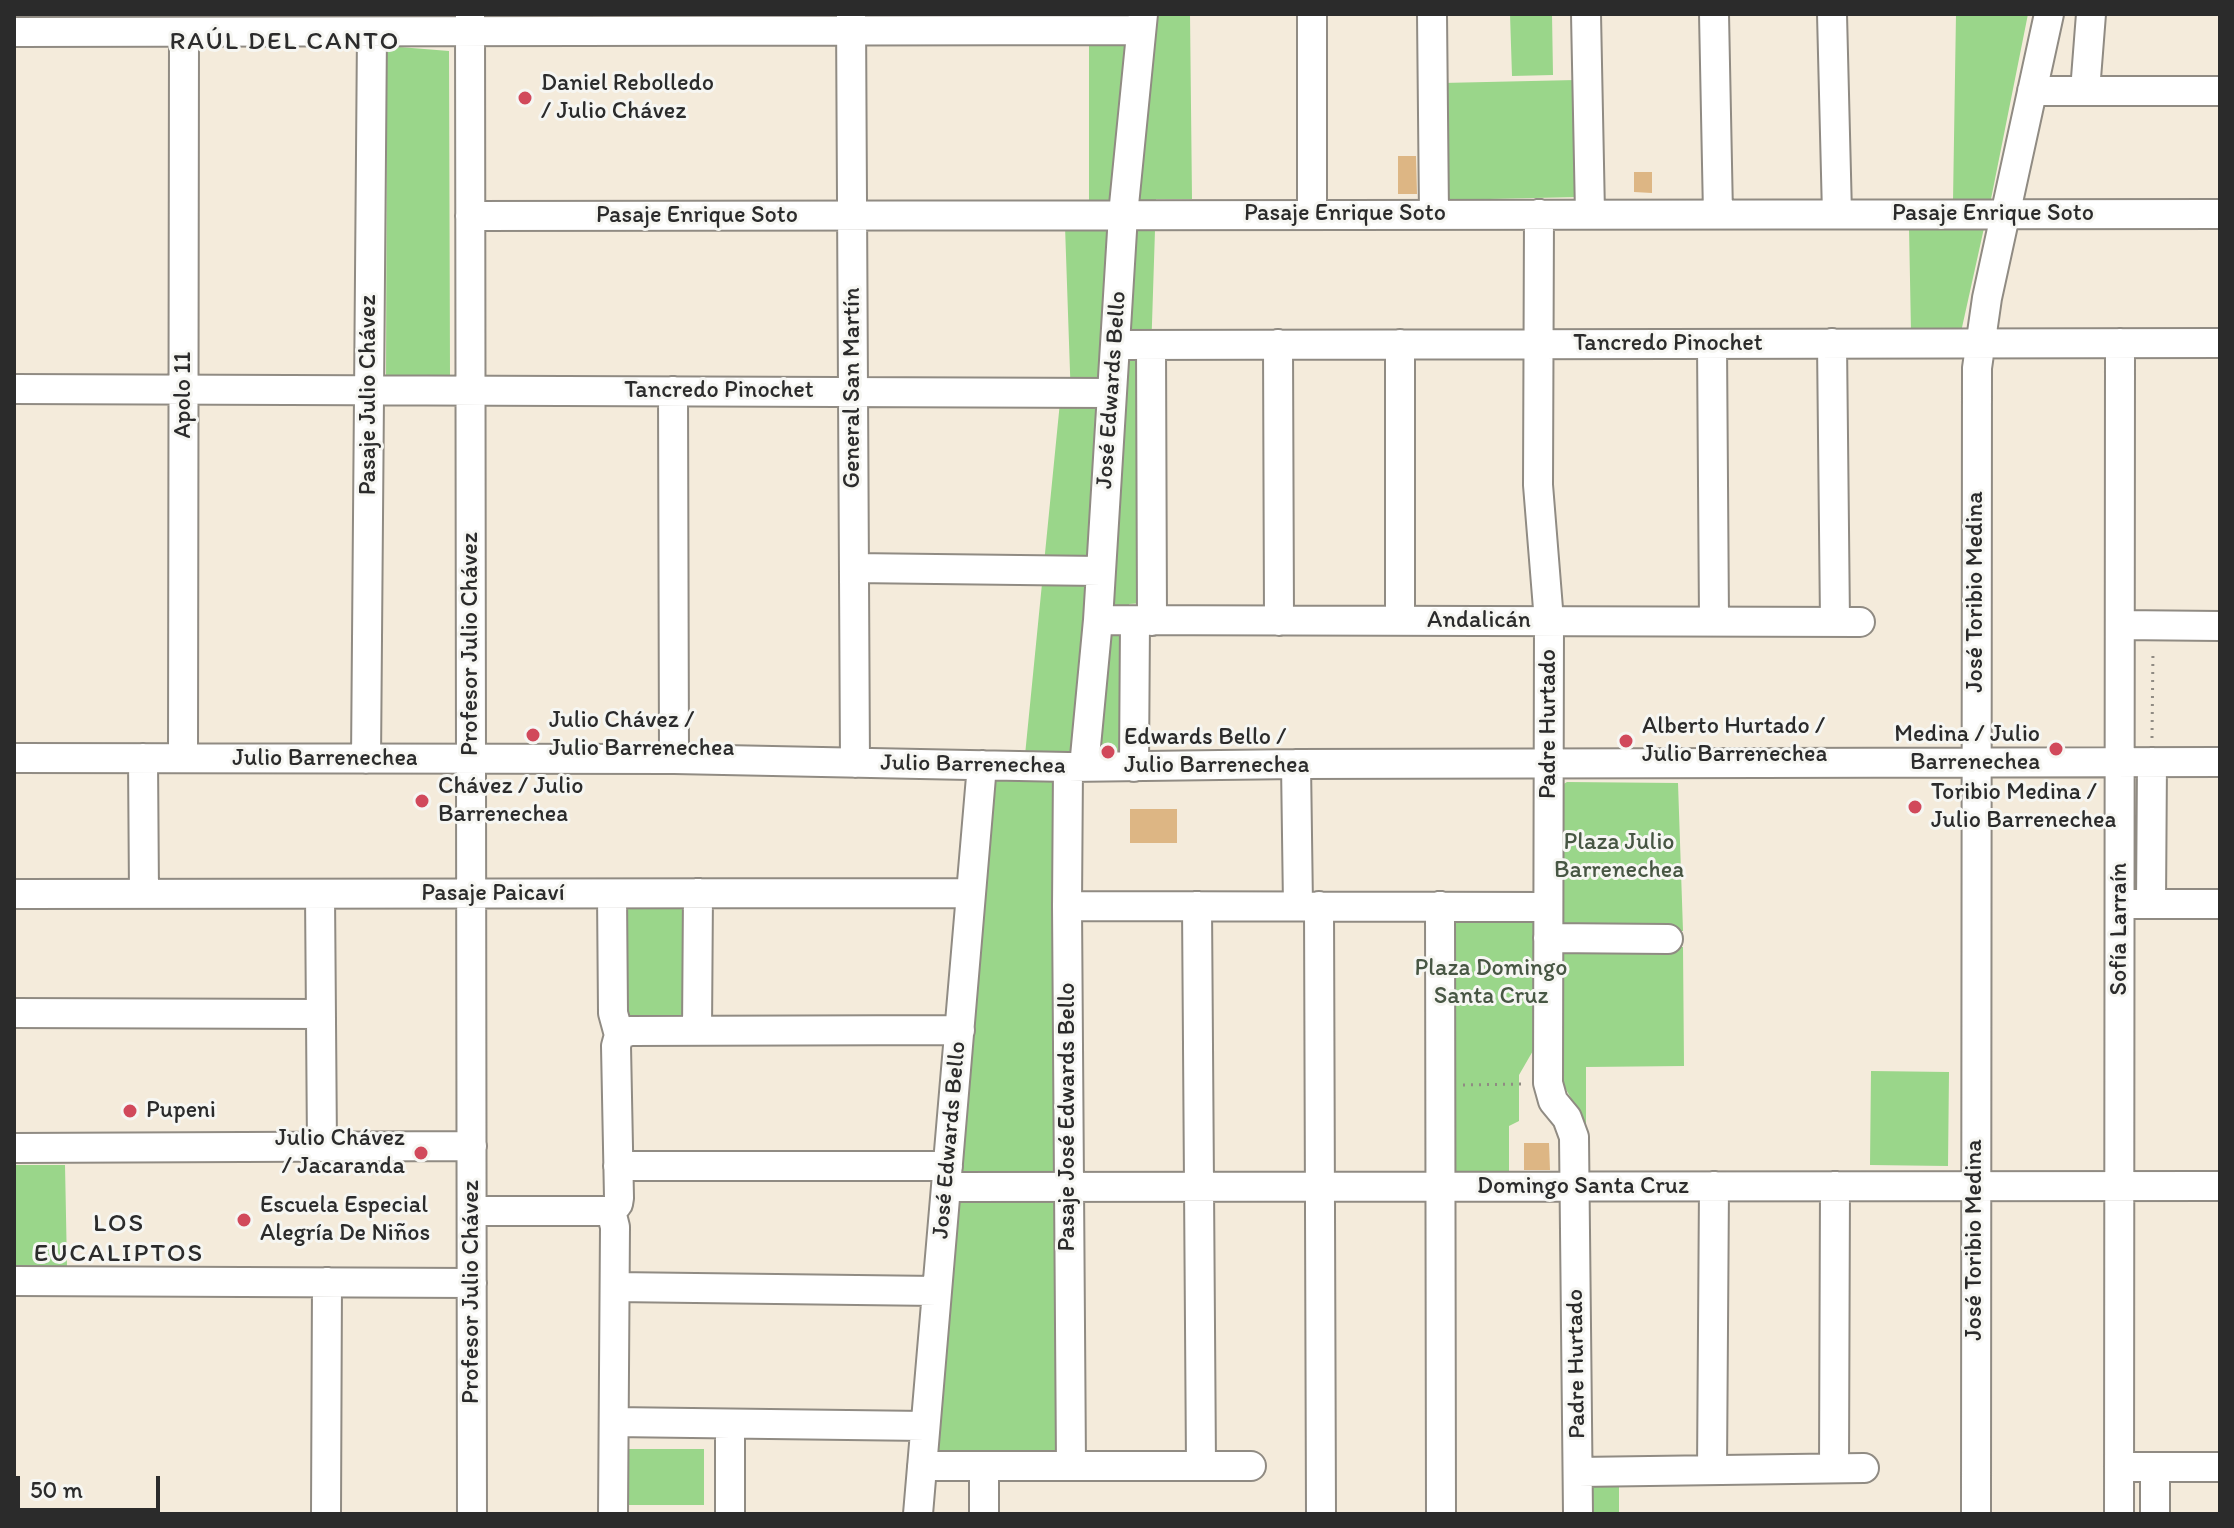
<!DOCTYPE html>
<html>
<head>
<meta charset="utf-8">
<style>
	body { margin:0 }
	#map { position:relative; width:2234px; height:1528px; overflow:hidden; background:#f4ebdb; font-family:Itim,sans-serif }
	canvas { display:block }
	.frame { position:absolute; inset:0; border:16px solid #2b2b2b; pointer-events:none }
	.scale { position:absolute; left:16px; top:1476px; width:144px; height:36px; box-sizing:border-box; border:4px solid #2b2b2b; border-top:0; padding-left:10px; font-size:24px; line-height:28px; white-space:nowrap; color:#2b2b2b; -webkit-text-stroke:6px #f6f6f2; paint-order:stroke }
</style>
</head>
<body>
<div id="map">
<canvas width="2234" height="1528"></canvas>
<div class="frame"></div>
<div class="scale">50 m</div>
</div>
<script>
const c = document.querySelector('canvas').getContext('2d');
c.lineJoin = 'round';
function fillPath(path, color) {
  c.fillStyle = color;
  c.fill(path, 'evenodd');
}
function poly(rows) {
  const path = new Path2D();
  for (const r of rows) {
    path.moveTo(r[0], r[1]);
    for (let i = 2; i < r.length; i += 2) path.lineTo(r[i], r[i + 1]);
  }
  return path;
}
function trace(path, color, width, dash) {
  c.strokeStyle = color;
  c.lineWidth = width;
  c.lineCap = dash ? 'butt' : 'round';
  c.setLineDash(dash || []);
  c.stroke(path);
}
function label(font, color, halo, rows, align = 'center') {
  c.font = font + ' Itim,sans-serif';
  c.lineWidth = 6;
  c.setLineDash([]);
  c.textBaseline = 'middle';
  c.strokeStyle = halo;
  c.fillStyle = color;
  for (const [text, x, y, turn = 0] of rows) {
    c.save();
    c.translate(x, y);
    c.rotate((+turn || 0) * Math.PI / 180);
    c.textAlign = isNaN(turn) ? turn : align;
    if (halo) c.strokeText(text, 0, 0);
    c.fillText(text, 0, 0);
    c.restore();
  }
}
fillPath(poly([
	[1114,14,1190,14,1192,199,1156,199,1143,603,1129,604,1123,756,1025,755,1060,402,1071,401,1065,226,1089,226,1089,46,1114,46],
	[1510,14,1552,14,1553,75,1512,76],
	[1956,14,2028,14,1991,199,1953,201],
	[387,46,449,51,450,376,386,382],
	[1576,80,1579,197,1445,200,1442,83],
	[1909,227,1984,228,1961,332,1911,332],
	[987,776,1050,779,1060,785,1068,1461,934,1461],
	[1567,782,1678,783,1683,931,1556,930,1555,789],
	[627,908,683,908,682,1018,627,1018],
	[1447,916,1535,917,1534,1049,1519,1075,1519,1121,1509,1126,1509,1179,1445,1179],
	[1562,945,1683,947,1684,1066,1586,1067,1586,1125,1563,1084],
	[1871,1071,1949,1072,1948,1166,1870,1165],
	[14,1165,65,1165,67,1267,14,1267],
	[622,1449,704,1449,704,1505,622,1505],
	[1590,1478,1619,1478,1619,1514,1590,1514]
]), '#9ad68a');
fillPath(poly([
	[1398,156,1416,156,1417,194,1398,194],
	[1634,172,1652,172,1652,193,1634,192],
	[1130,809,1177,809,1177,843,1130,843],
	[1524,1143,1549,1143,1550,1170,1524,1170]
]), '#ddb684');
const minor = poly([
	[470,14,472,1514],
	[851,14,855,763],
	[1312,14,1312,214],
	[1432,14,1434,214],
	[1586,14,1590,214],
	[1714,14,1718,214],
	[1832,14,1837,214],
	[14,32,1141,30],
	[2032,91,2220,91],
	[2085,91,2091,14],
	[1539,214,1538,485,1549,621,1548,1083,1553,1101,1567,1118,1574,1137,1578,1514],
	[470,216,2220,214],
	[1832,343,1835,622],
	[1278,344,1279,621],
	[1400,344,1400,621],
	[1712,344,1714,621],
	[1115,345,2220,343],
	[1151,345,1152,621],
	[14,389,1112,393],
	[673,391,674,759],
	[854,568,1101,571],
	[1098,620,1860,622],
	[2120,625,2220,626],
	[14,758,674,759,1068,767,1296,764,2220,762],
	[143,758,144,894],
	[183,758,184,32],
	[366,759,372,32],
	[1296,764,1298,906],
	[1068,767,1067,906,1071,1466],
	[1084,767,1098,620,1123,215,1143,14],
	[1134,767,1135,621],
	[14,894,971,893],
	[320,894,322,1147],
	[2133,904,2220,904],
	[2151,904,2152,762],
	[1067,906,1548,907],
	[1197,906,1201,1466],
	[1319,906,1321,1514],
	[1440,906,1441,1514],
	[1548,938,1668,939],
	[14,1013,321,1014],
	[697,1031,698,893],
	[619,1035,630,1031,960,1030],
	[14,1148,472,1146],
	[618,1166,948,1166],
	[946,1187,2220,1186],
	[472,1211,611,1211],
	[611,1211,618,1204,619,1198,616,1046,619,1035,613,1013,612,894],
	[611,1211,615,1227,613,1514],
	[14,1281,472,1283],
	[615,1287,937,1291],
	[614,1422,925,1426],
	[922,1466,1251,1466],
	[984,1466,984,1514],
	[2119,1467,2220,1467],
	[1834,1468,1835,1186],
	[1712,1470,1714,1186],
	[1578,1472,1864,1468],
	[326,1514,327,1282],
	[730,1514,730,1424],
	[918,1514,982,765],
	[1976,1514,1977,368,1987,298,2049,14],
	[2119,1514,2120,343],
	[2155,1514,2155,1467]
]);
trace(minor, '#908b83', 32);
trace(poly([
	[2152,738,2153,650],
	[1463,1085,1524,1084]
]), '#908b83', 3, [2, 6]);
trace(minor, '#fff', 28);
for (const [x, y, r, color] of [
	[525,98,8,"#d1495b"],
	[533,735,8,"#d1495b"],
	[1626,741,8,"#d1495b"],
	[2056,749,8,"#d1495b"],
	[1108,752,8,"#d1495b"],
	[422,801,8,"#d1495b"],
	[1915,807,8,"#d1495b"],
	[130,1111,8,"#d1495b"],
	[421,1153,8,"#d1495b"],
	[244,1220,8,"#d1495b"]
]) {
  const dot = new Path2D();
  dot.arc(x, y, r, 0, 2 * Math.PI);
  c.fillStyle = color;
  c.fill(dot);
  trace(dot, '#f6f6f2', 3);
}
label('24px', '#2b2b2b', '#f6f6f2', [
	["Daniel Rebolledo",541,84],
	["/ Julio Chávez",541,112],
	["Julio Chávez /",549,721],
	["Julio Barrenechea",549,749],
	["Alberto Hurtado /",1642,727],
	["Julio Barrenechea",1642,755],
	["Medina / Julio",2040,735,"right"],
	["Barrenechea",2040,763,"right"],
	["Edwards Bello /",1124,738],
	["Julio Barrenechea",1124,766],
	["Chávez / Julio",438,787],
	["Barrenechea",438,815],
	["Toribio Medina /",1931,793],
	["Julio Barrenechea",1931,821],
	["Pupeni",146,1111],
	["Julio Chávez",405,1139,"right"],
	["/ Jacaranda",405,1167,"right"],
	["Escuela Especial",260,1206],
	["Alegría De Niños",260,1234]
], 'left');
label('24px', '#2b2b2b', '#f6f6f2', [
	["Pasaje Enrique Soto",1345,214],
	["Pasaje Enrique Soto",1993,214],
	["Pasaje Enrique Soto",697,216],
	["Tancredo Pinochet",1668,344],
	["General San Martín",853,388,-90],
	["José Edwards Bello",1112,390,-86],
	["Tancredo Pinochet",719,391],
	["Apolo 11",184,395,-90],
	["Pasaje Julio Chávez",369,395,-90],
	["José Toribio Medina",1976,592,-90],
	["Andalicán",1479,621],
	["Profesor Julio Chávez",471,644,-90],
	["Padre Hurtado",1549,724,-90],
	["Julio Barrenechea",325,759],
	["Julio Barrenechea",973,765,1],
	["Pasaje Paicaví",493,894],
	["Sofía Larraín",2120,929,-90],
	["Pasaje José Edwards Bello",1068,1117,-90],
	["José Edwards Bello",950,1140,-85],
	["Domingo Santa Cruz",1583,1187],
	["José Toribio Medina",1975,1240,-90],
	["Profesor Julio Chávez",472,1292,-90],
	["Padre Hurtado",1577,1364,-91]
]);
label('24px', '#475643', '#f6f6f2', [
	["Plaza Julio",1619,843],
	["Barrenechea",1619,871],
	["Plaza Domingo",1491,969],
	["Santa Cruz",1491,997]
]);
c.letterSpacing = '2px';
label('26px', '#2b2b2b', '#f6f6f2', [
	["RAÚL DEL CANTO",285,42],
	["LOS",119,1224],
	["EUCALIPTOS",119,1254]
]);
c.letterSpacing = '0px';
</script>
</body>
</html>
